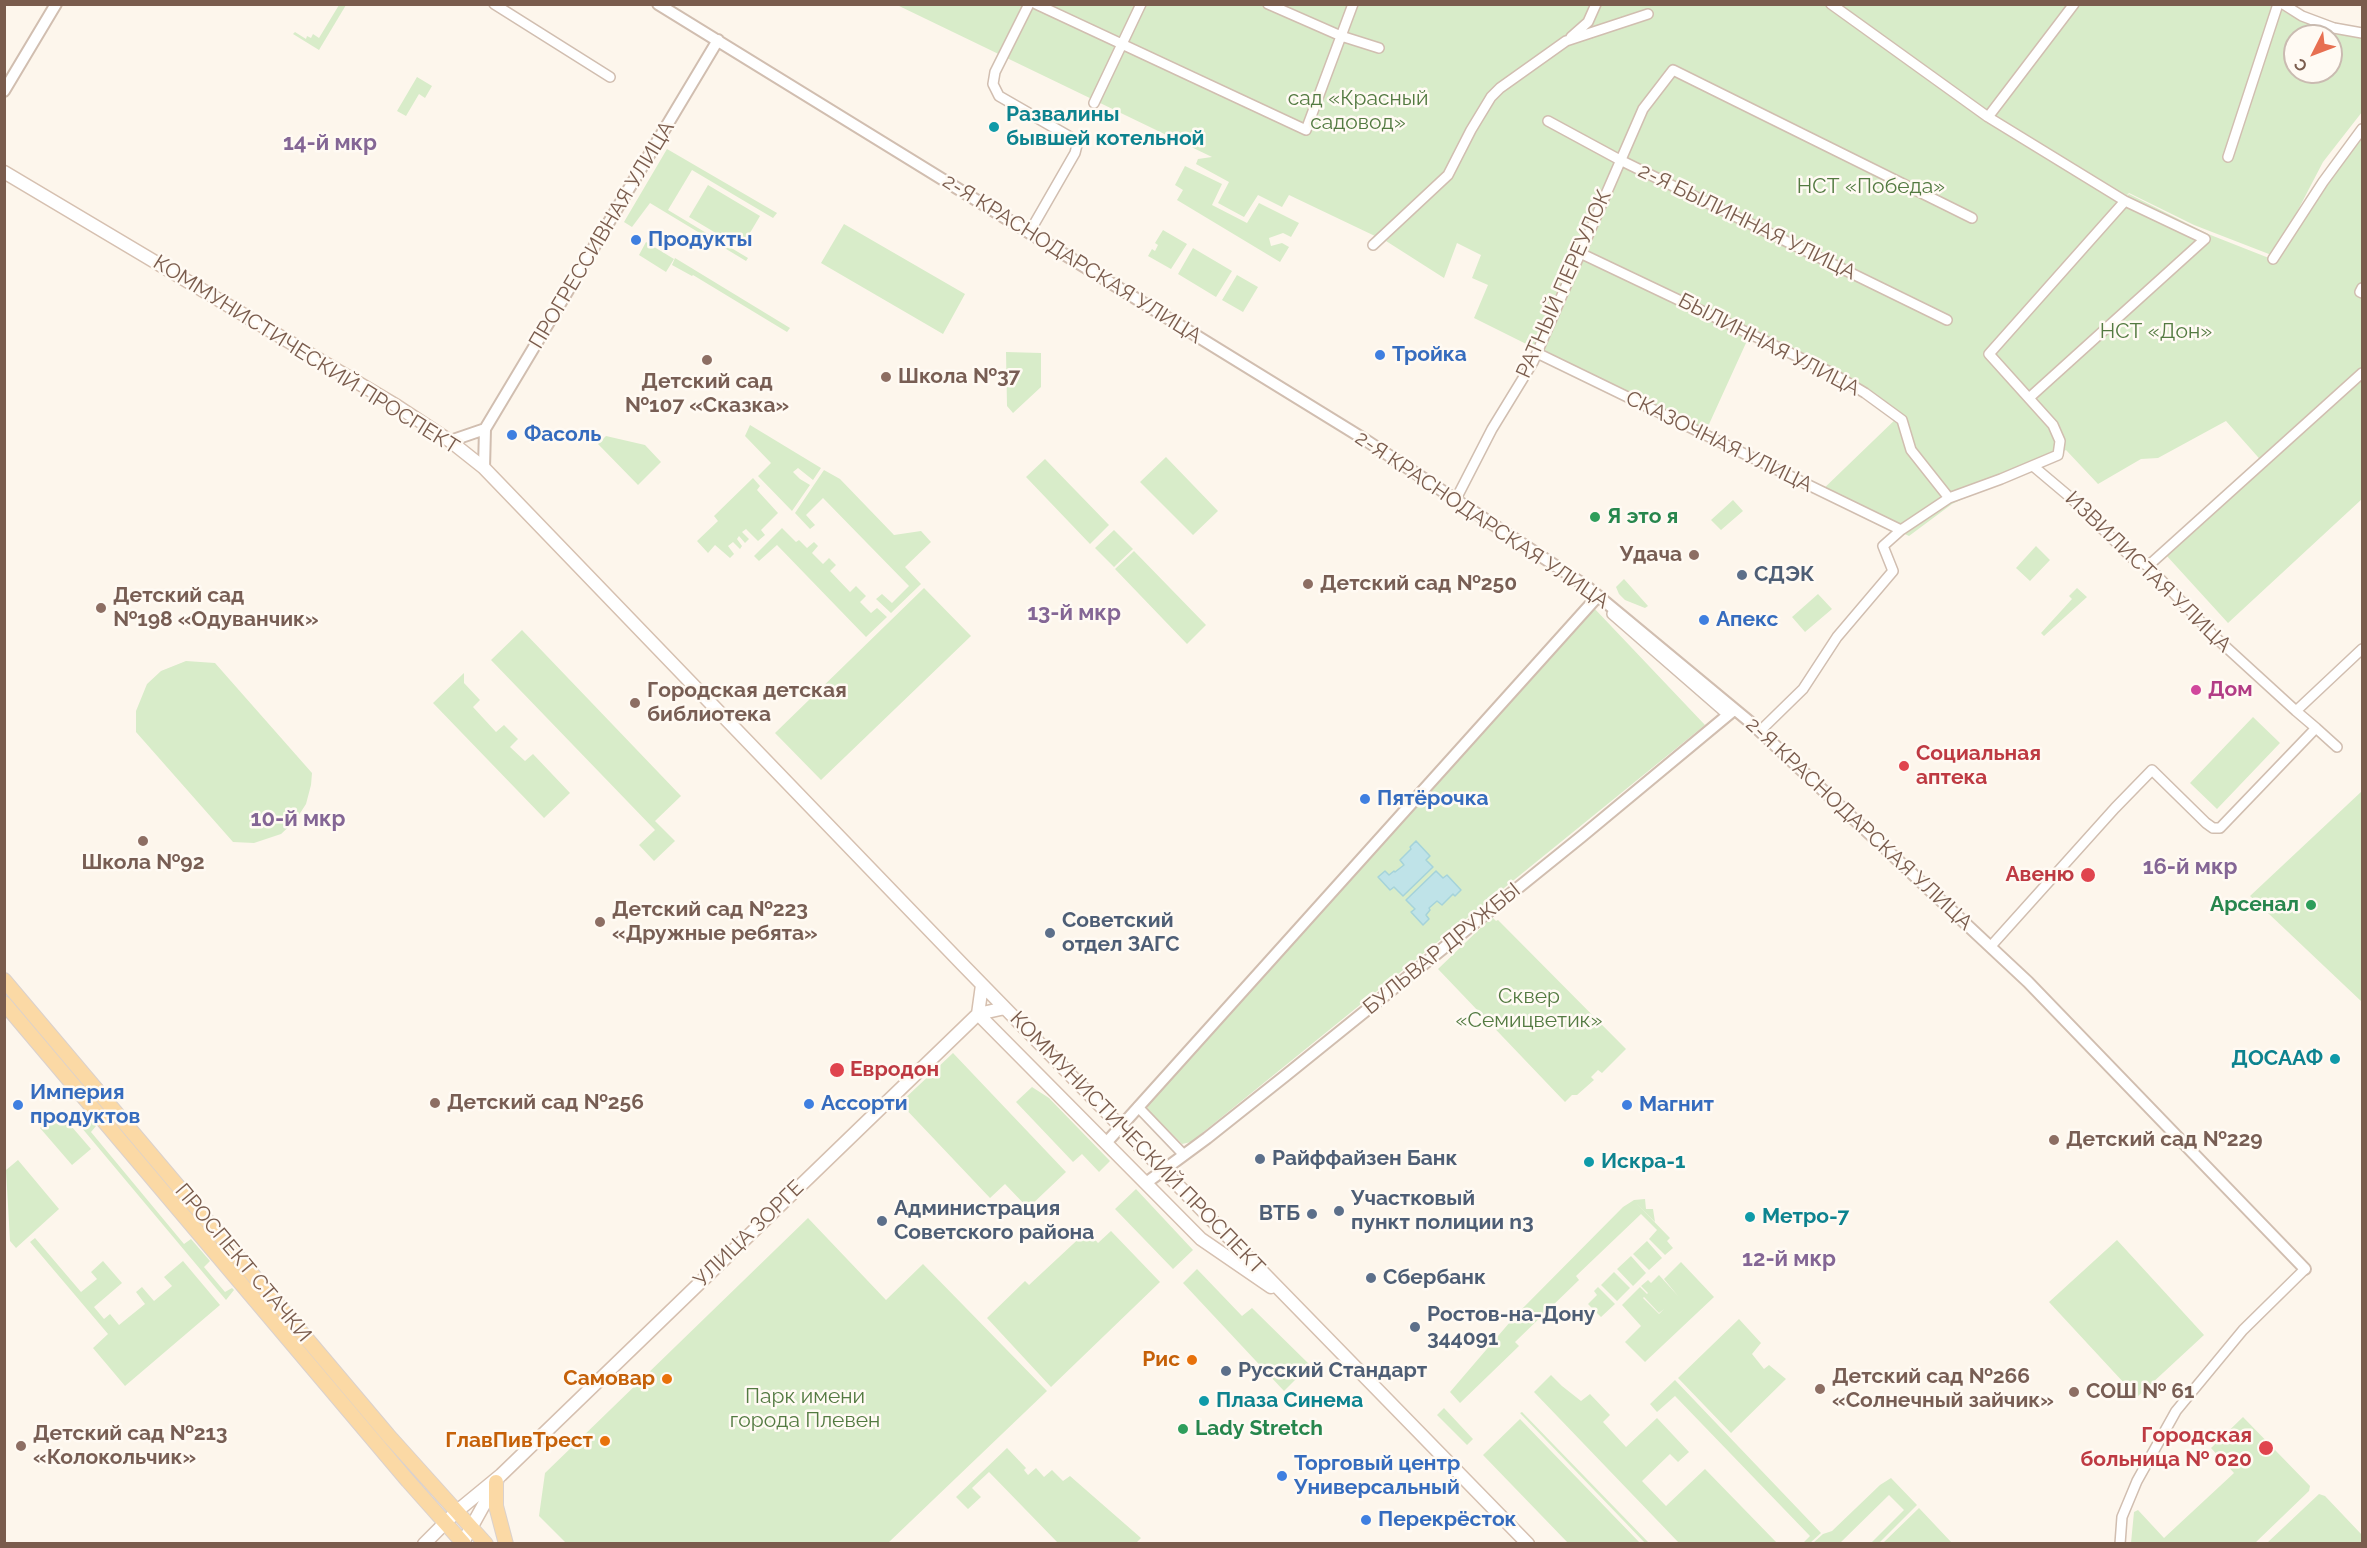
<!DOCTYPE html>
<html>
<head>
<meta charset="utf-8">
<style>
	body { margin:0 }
	#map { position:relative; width:2367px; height:1548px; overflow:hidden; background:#fdf6ec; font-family:Raleway,sans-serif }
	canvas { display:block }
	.frame { position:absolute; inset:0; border:6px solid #7a5c4d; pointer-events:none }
	.north { position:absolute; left:2283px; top:24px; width:60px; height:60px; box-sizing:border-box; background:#fffaf3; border:2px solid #cabbb1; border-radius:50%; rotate:228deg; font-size:16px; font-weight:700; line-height:24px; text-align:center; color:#7a5c4d }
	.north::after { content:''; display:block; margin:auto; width:21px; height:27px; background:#e76f51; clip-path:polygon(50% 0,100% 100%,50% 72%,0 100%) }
</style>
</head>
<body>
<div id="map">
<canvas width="2367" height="1548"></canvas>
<div class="frame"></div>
<div class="north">С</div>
</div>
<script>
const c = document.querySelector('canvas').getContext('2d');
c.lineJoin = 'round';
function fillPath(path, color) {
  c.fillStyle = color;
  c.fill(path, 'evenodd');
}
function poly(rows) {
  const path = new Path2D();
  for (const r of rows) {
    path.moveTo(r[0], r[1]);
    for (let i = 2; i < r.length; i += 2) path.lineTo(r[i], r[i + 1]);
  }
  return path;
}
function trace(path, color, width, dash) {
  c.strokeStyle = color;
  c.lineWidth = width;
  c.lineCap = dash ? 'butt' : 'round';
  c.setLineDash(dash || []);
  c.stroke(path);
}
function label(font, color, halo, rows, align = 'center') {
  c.font = font + ' Raleway,sans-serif';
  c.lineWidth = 5;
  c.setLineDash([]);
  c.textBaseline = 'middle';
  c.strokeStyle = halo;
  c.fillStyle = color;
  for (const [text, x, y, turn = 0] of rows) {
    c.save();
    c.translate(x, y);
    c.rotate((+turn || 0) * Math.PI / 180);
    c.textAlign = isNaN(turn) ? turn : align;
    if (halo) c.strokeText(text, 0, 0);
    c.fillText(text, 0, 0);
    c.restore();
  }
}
fillPath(poly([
	[339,5,346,5,319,50,293,34,295,32,306,39,307,36,311,38,313,34,319,38],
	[897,5,1593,5,1587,17,1556,45,1491,91,1465,131,1446,175,1377,237,1289,195,1282,207,1258,195,1244,217,1218,203,1229,182,1196,164,1198,159,1212,157],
	[1598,5,2273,5,2290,15,2332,31,2362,36,2362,112,2323,162,2274,256,2194,225,2129,193,2109,216,2129,194,2208,234,2274,260,2362,136,2362,499,2228,623,2166,555,2265,465,2226,421,2158,458,2141,459,2098,484,2066,450,1952,504,1909,536,1818,494,1901,414,1847,377,1751,332,1705,433,1474,318,1488,285,1472,278,1481,255,1457,243,1444,278,1386,241,1451,177,1492,98,1557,51],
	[2295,36,2331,36,2331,72,2295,72],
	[417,77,432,86,425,98,419,94,406,116,397,111],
	[667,149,777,213,773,218,692,170,668,210,748,258,746,261,650,203,632,227,624,222],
	[1185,166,1222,184,1212,205,1247,223,1259,203,1299,223,1291,237,1283,233,1269,238,1271,246,1282,243,1289,247,1280,262,1177,200,1183,190,1175,185],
	[708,185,760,216,741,248,689,217],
	[844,224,965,294,943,334,821,263],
	[1163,230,1187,244,1171,269,1148,256,1152,249,1155,251,1158,245,1155,243],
	[646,242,674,259,666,272,639,255],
	[1193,248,1232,271,1216,297,1178,274],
	[675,258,790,328,787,332,693,275,692,276,672,265],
	[1237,275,1258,287,1243,312,1222,300],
	[1006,352,1041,353,1041,387,1013,413,1007,406],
	[750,425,821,468,813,480,798,468,793,472,800,479,810,485,792,511,758,476,771,463,745,436],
	[606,436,645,445,661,462,638,485,598,444],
	[1166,457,1218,511,1193,535,1140,482],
	[1045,459,1109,525,1090,544,1026,477],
	[824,470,840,479,894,535,921,531,931,542,905,567,921,584,891,613,876,599,882,594,892,603,909,586,823,498,806,515,815,525,810,529,795,513],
	[753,478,760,486,757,490,778,513,761,530,765,535,758,541,746,529,742,532,749,539,745,543,739,536,737,539,742,546,740,549,733,542,728,546,734,554,730,558,715,545,708,553,697,541,718,521,714,516],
	[1733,500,1743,511,1721,530,1711,520],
	[782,528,796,542,799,540,807,548,814,542,818,546,812,553,823,564,829,558,836,565,830,571,850,592,856,586,866,596,860,602,871,613,877,608,887,617,866,637,777,545,759,561,754,556],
	[1114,530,1133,549,1114,567,1095,548],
	[2036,546,2050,560,2030,581,2016,568],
	[1134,551,1206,625,1187,644,1115,569],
	[1624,579,1648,606,1645,608,1625,600,1619,594,1616,587],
	[924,588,971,636,821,780,775,733],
	[2077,588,2087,597,2044,636,2041,633,2072,599,2069,596],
	[1818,594,1832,609,1805,632,1792,617],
	[1593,607,1705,725,1191,1142,1182,1144,1148,1110,1146,1104],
	[522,630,681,796,655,821,675,841,654,861,639,845,655,830,491,660],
	[186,661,215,663,312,773,311,785,306,804,295,821,281,834,254,843,233,842,136,732,136,711,147,684,161,671],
	[464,673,464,683,480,700,473,707,496,732,504,725,518,739,510,747,525,761,533,754,570,793,544,818,433,703],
	[2253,717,2280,743,2217,809,2190,783],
	[2362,791,2362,1002,2250,896],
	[1492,917,1496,921,1498,920,1626,1049,1602,1073,1598,1070,1591,1077,1594,1080,1577,1095,1572,1095,1565,1102,1438,969],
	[953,1053,1066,1172,1028,1208,1005,1184,990,1198,900,1103],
	[1032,1087,1049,1098,1110,1161,1099,1172,1082,1154,1073,1162,1016,1102],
	[59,1112,91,1149,72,1165,40,1128],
	[85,1113,96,1126,91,1132,184,1244,191,1239,210,1261,204,1267,225,1292,232,1288,234,1290,226,1300,76,1121],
	[18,1160,59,1209,16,1248,10,1241,6,1170],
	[1136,1189,1193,1250,1173,1269,1115,1209],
	[1645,1199,1646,1209,1653,1209,1655,1222,1636,1203,1670,1238,1667,1241,1673,1248,1665,1255,1649,1239,1657,1230,1641,1214,1576,1276,1579,1280,1515,1342,1519,1346,1460,1403,1450,1392,1516,1315,1623,1207,1634,1200],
	[808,1218,886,1300,923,1264,1047,1391,888,1543,566,1543,539,1516,545,1473],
	[1087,1231,1098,1243,1111,1231,1160,1282,1051,1387,987,1318,1025,1281,1029,1285],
	[35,1238,81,1292,97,1279,91,1272,103,1261,122,1283,94,1307,104,1319,110,1314,119,1325,145,1304,136,1292,142,1287,154,1301,172,1286,164,1277,183,1261,220,1305,125,1386,93,1348,108,1334,30,1242],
	[2117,1240,2204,1335,2137,1397,2049,1302],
	[1647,1241,1662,1258,1649,1270,1633,1254],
	[1631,1256,1646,1273,1633,1286,1617,1269],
	[1681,1262,1714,1297,1645,1362,1625,1342,1641,1326,1622,1305,1640,1287,1647,1294,1643,1298,1659,1314,1664,1309,1659,1313,1644,1297,1648,1293,1641,1286,1648,1280,1651,1283,1659,1275,1678,1296,1664,1279],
	[1197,1269,1242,1316,1252,1308,1310,1365,1284,1391,1183,1283],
	[1614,1272,1630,1288,1617,1301,1601,1285],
	[1598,1287,1615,1304,1601,1317,1588,1304,1597,1295,1594,1291],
	[1739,1319,1761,1343,1752,1354,1764,1369,1769,1365,1786,1379,1731,1433,1678,1378],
	[1551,1375,1562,1386,1581,1401,1590,1394,1610,1415,1603,1422,1626,1447,1657,1418,1689,1452,1678,1462,1670,1454,1642,1481,1666,1506,1705,1469,1777,1543,1679,1543,1534,1392],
	[1675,1380,1821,1533,1810,1543,1803,1543,1810,1536,1675,1396,1657,1412,1650,1404],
	[1444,1408,1473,1439,1467,1445,1437,1415],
	[1522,1412,1649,1543,1645,1543,1520,1413],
	[2243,1417,2310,1486,2309,1491,2255,1543,2131,1543,2134,1512,2138,1510,2164,1538,2234,1473,2211,1448],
	[1520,1419,1640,1543,1568,1543,1483,1455],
	[1007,1448,1026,1468,1024,1470,1028,1475,1036,1468,1044,1477,1052,1470,1063,1481,1070,1476,1141,1538,1136,1543,1058,1543,989,1472,972,1488,981,1497,968,1509,956,1497],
	[1891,1478,1917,1505,1879,1543,1871,1543,1904,1510,1889,1495,1840,1543,1813,1543,1823,1534,1832,1531,1880,1485],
	[2319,1494,2325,1496,2362,1535,2362,1543,2267,1543],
	[1919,1508,1952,1543,1883,1543]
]), '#d8ecc9');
const water = poly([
	[1416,841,1430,856,1426,860,1433,867,1403,896,1394,887,1390,890,1378,877,1385,871,1389,875,1394,871,1395,872,1404,865,1400,860,1411,849,1410,847,1416,841],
	[1436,871,1443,878,1447,875,1461,890,1455,896,1453,894,1442,905,1437,901,1429,908,1430,910,1426,915,1429,919,1423,925,1411,912,1415,909,1406,900,1436,871]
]);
fillPath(water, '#bfe3e8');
trace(water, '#a5d3da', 1.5);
const minor = poly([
	[494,4,610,77],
	[1036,4,1306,130,1353,4],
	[1268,4,1341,36,1379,48],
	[1831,4,1988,117,2125,201,2205,239,2029,398],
	[2283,4,2302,16,2334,28,2362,33],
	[1571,37,1588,22,1596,4],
	[1094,103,1141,4],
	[1988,117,2074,4],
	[1548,121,1620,160,1947,320],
	[2228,157,2278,4],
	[1029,233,1075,153,1077,145,1072,138,999,96,993,84,995,72,1029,4],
	[1373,245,1448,175,1471,130,1491,97,1500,88,1566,41,1648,14],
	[1580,253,1830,372,1865,393,1902,420,1911,450,1949,498],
	[2273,259,2323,182,2362,129],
	[2362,288,2360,292,2362,293],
	[1537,353,1901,530],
	[2033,466,2071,498,2132,558,2148,566,2215,637,2296,711],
	[1456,499,1492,429,1533,362,1643,109,1673,70,1972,218],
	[2148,566,2362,373],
	[1612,614,1728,715],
	[2316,728,2337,747],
	[1760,731,1803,689,1837,637,1893,571,1883,546,1901,530,1949,498,2001,479,2058,455,2060,441,2053,425,1989,354,2125,201],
	[1991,946,2115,808,2152,770,2206,823,2213,828,2220,828,2316,728,2296,711,2362,649],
	[1138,1107,1184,1155],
	[2120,1544,2122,1517,2137,1481,2176,1411,2243,1330,2305,1269]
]);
const tertiary = poly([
	[658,4,1364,439,1586,586,1750,722,2028,982,2305,1269],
	[4,91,56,4],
	[450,441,485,429],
	[484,468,485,429,718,40],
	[1106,1143,1598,596],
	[1146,1183,1207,1138,1285,1076,1581,837,1734,710]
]);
const secondary = poly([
	[4,172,397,406,450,441,484,468,962,964,1528,1544],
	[978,1014,1201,1239,1271,1287],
	[978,1014,982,985],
	[424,1544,456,1512,501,1475,978,1014,1005,1008],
	[462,1544,497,1481]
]);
const primary = poly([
	[4,980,388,1435,486,1544],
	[4,1003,408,1481,464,1544],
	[496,1482,496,1506,506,1544]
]);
trace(minor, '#d1beb0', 12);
trace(tertiary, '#d1beb0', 14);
trace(secondary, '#d6c0b0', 15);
trace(primary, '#dad1cd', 16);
trace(minor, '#fff', 9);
trace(tertiary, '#fff', 10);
trace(secondary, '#fff', 12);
trace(primary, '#fbd9a5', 14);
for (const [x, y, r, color] of [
	[994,127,6,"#0f9aa8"],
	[636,240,6,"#3f7fe0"],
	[1380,355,6,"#3f7fe0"],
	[707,360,6,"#8d6e63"],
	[886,377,6,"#8d6e63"],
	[512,435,6,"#3f7fe0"],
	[1595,517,6,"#2e9e5b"],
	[1694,555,6,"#8d6e63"],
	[1742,575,6,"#5c6f8a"],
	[1308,584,6,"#8d6e63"],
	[101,608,6,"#8d6e63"],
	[1704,620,6,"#3f7fe0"],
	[2196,690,6,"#d1479c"],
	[635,703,6,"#8d6e63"],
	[1904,766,6,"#e0444e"],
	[1365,799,6,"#3f7fe0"],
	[143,841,6,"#8d6e63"],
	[2088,875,8,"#e0444e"],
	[2311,905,6,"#2e9e5b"],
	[600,922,6,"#8d6e63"],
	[1050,933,6,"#5c6f8a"],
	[2335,1059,6,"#0f9aa8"],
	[837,1070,8,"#e0444e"],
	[435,1103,6,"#8d6e63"],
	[809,1104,6,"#3f7fe0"],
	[18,1105,6,"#3f7fe0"],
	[1627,1105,6,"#3f7fe0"],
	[2054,1140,6,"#8d6e63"],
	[1260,1159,6,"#5c6f8a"],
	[1589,1162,6,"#0f9aa8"],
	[1339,1211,6,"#5c6f8a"],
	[1312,1214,6,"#5c6f8a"],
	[1750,1217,6,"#0f9aa8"],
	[882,1221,6,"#5c6f8a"],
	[1371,1278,6,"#5c6f8a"],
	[1415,1327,6,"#5c6f8a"],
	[1192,1360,6,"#e8710a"],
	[1226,1371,6,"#5c6f8a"],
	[667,1379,6,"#e8710a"],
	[1820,1389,6,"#8d6e63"],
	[2074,1392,6,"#8d6e63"],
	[1204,1401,6,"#0f9aa8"],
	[1183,1429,6,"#2e9e5b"],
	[605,1441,6,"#e8710a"],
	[21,1446,6,"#8d6e63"],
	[2266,1448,8,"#e0444e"],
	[1282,1476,6,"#3f7fe0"],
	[1366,1520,6,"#3f7fe0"]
]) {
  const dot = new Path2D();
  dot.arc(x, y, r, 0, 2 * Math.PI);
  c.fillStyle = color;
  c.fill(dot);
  trace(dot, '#fffaf3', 2);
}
label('21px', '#537a41', '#fffaf3', [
	["сад «Красный",1358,99],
	["садовод»",1358,123],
	["НСТ «Победа»",1871,187],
	["НСТ «Дон»",2156,332],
	["Сквер",1529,997],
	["«Семицветик»",1529,1021],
	["Парк имени",805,1397],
	["города Плевен",805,1421]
]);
label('bold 21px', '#0d838f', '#fffaf3', [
	["Развалины",1006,115],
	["бывшей котельной",1006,139],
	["ДОСААФ",2323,1059,"right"],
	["Искра-1",1601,1162],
	["Метро-7",1762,1217],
	["Плаза Синема",1216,1401]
], 'left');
label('21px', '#7a5c4d', '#fffaf3', [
	["2-Я БЫЛИННАЯ УЛИЦА",1747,222,26],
	["ПРОГРЕССИВНАЯ УЛИЦА",602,235,-59],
	["2-Я КРАСНОДАРСКАЯ УЛИЦА",1072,259,32],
	["РАТНЫЙ ПЕРЕУЛОК",1564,284,-66],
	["БЫЛИННАЯ УЛИЦА",1769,345,27],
	["КОММУНИСТИЧЕСКИЙ ПРОСПЕКТ",306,355,32],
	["СКАЗОЧНАЯ УЛИЦА",1719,442,26],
	["2-Я КРАСНОДАРСКАЯ УЛИЦА",1482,520,34],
	["ИЗВИЛИСТАЯ УЛИЦА",2148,572,44],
	["2-Я КРАСНОДАРСКАЯ УЛИЦА",1859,824,43],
	["БУЛЬВАР ДРУЖБЫ",1442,949,-39],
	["КОММУНИСТИЧЕСКИЙ ПРОСПЕКТ",1137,1143,46],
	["УЛИЦА ЗОРГЕ",749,1234,-44],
	["ПРОСПЕКТ СТАЧКИ",243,1263,50]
]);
label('bold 21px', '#366cbe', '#fffaf3', [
	["Продукты",648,240],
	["Тройка",1392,355],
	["Фасоль",524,435],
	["Апекс",1716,620],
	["Пятёрочка",1377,799],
	["Империя",30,1093],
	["продуктов",30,1117],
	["Ассорти",821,1104],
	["Магнит",1639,1105],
	["Торговый центр",1294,1464],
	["Универсальный",1294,1488],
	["Перекрёсток",1378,1520]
], 'left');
label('bold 21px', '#785e54', '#fffaf3', [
	["Школа №37",898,377],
	["Детский сад",707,382,"center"],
	["№107 «Сказка»",707,406,"center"],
	["Удача",1682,555,"right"],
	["Детский сад №250",1320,584],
	["Детский сад",113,596],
	["№198 «Одуванчик»",113,620],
	["Городская детская",647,691],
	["библиотека",647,715],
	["Школа №92",143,863,"center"],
	["Детский сад №223",612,910],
	["«Дружные ребята»",612,934],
	["Детский сад №256",447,1103],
	["Детский сад №229",2066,1140],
	["Детский сад №266",1832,1377],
	["«Солнечный зайчик»",1832,1401],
	["СОШ № 61",2086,1392],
	["Детский сад №213",33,1434],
	["«Колокольчик»",33,1458]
], 'left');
label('bold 21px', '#27864d', '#fffaf3', [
	["Я это я",1607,517],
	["Арсенал",2299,905,"right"],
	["Lady Stretch",1195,1429]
], 'left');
label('bold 21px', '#4e5e75', '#fffaf3', [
	["СДЭК",1754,575],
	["Советский",1062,921],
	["отдел ЗАГС",1062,945],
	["Райффайзен Банк",1272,1159],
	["Участковый",1351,1199],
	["пункт полиции n3",1351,1223],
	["Администрация",894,1209],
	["Советского района",894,1233],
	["ВТБ",1300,1214,"right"],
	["Сбербанк",1383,1278],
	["Ростов-на-Дону",1427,1315],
	["344091",1427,1339],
	["Русский Стандарт",1238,1371]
], 'left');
label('bold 21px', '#b23c85', '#fffaf3', [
	["Дом",2208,690]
], 'left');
label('bold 21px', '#be3a42', '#fffaf3', [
	["Социальная",1916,754],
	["аптека",1916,778],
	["Авеню",2074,875,"right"],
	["Евродон",850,1070],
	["Городская",2252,1436,"right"],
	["больница № 020",2252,1460,"right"]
], 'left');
label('bold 21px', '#c56008', '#fffaf3', [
	["Рис",1180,1360],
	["Самовар",655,1379],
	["ГлавПивТрест",593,1441]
], 'right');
label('bold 22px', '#846695', '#fffaf3', [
	["14-й мкр",330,143],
	["13-й мкр",1074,613],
	["10-й мкр",298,819],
	["16-й мкр",2190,867],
	["12-й мкр",1789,1259]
]);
</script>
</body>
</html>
